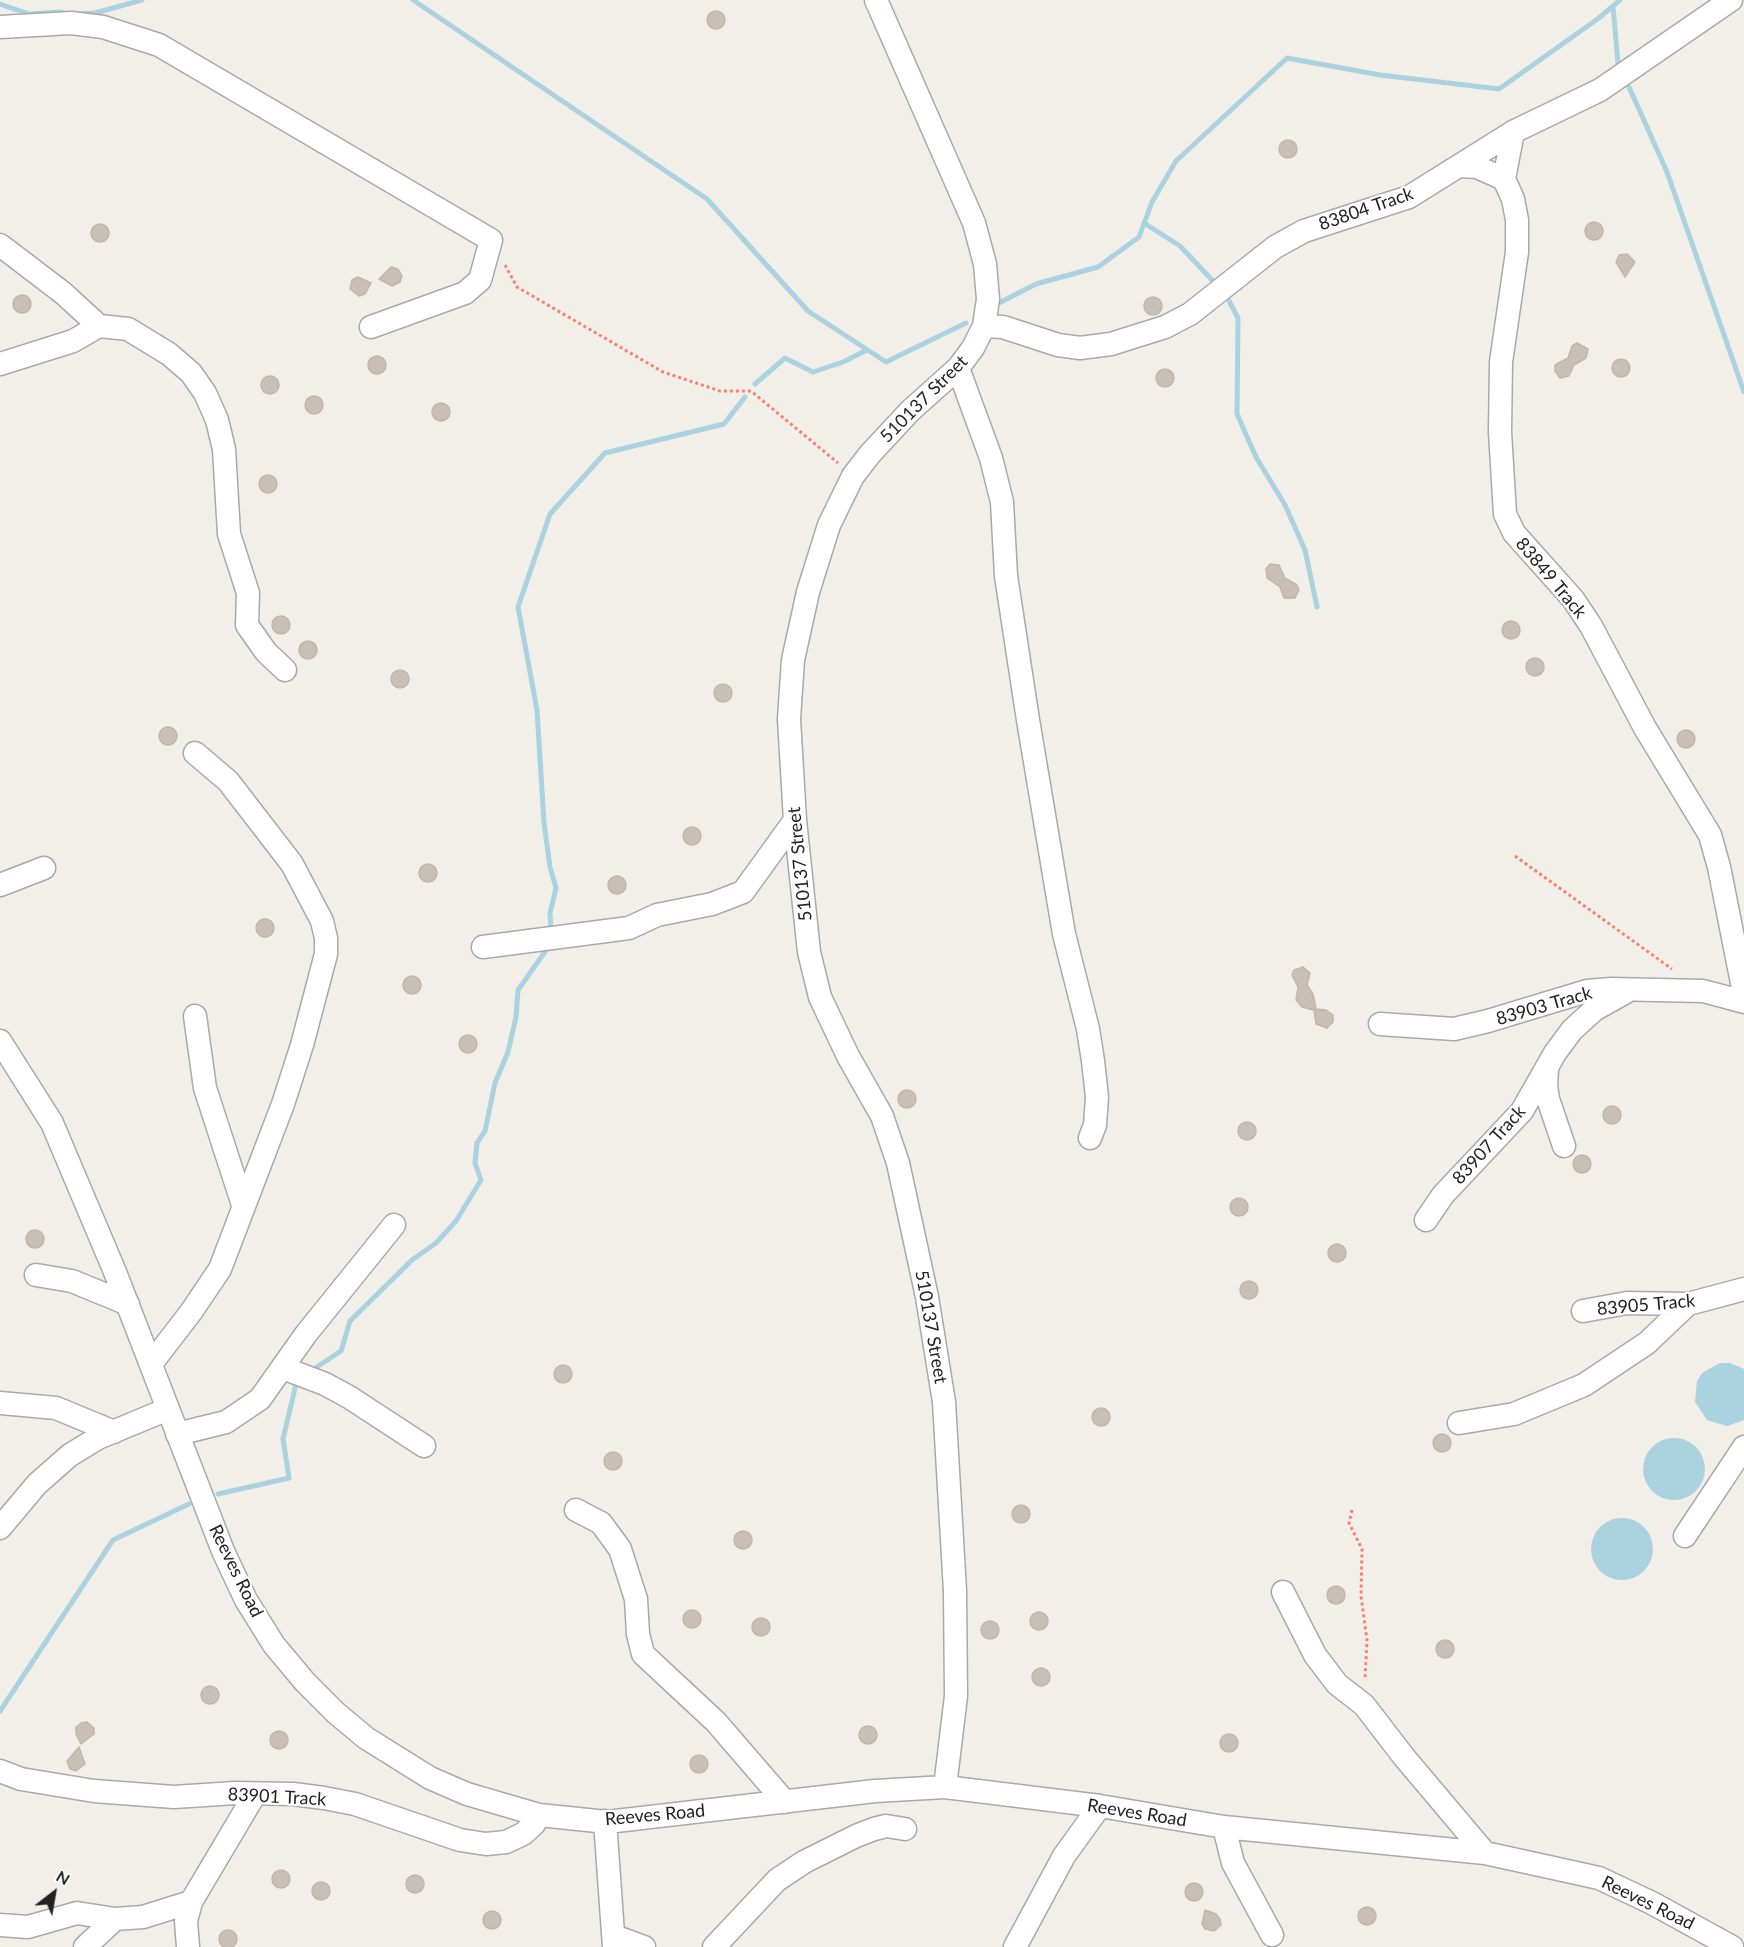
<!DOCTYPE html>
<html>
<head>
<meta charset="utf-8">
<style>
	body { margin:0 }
	#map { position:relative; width:1744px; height:1947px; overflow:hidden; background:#f2efe9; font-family:Lato,sans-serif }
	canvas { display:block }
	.north { position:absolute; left:24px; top:1863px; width:60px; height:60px; -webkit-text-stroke:4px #fff; paint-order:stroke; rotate:31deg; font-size:16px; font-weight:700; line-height:24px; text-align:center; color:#222 }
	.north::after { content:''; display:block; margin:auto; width:21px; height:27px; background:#222; clip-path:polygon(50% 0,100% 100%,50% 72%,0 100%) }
</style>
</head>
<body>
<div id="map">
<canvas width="1744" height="1947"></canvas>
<div class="north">N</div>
</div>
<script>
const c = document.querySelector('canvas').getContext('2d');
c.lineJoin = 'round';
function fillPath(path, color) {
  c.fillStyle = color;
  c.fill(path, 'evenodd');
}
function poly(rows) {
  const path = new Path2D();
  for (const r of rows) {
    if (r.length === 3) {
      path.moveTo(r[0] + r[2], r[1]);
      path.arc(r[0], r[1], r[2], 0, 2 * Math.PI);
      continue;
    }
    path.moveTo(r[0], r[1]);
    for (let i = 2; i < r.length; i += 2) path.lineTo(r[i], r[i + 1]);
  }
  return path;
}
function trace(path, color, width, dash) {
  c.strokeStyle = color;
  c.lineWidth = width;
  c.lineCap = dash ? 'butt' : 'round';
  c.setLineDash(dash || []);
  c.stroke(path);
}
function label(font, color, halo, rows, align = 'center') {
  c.font = font + ' Lato,sans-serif';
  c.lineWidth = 4.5;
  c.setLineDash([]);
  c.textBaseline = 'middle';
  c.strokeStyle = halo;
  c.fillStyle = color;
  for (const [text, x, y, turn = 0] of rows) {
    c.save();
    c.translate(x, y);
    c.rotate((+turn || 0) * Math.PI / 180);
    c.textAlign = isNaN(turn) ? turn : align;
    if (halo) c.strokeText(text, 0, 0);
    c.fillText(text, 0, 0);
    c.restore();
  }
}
fillPath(poly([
	[1720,1363,1730,1363,1744,1369,1744,1420,1727,1426,1707,1420,1695,1402,1697,1381,1702,1373],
	[1674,1469,31],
	[1622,1549,31]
]), '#aad3df');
trace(poly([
	[413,0,707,199,808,311,886,362,966,323],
	[0,4,29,14,60,12,67,14],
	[1613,6,1618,64],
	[76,14,95,13,142,0],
	[1629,87,1667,172,1744,392],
	[1144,223,1180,246,1212,280],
	[1227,297,1238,318,1237,414,1256,457,1285,505,1305,550,1317,607],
	[997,304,1036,284,1098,267,1139,237,1152,202,1176,161,1287,58,1380,75,1499,89,1599,18,1620,0],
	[755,384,785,358,813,372,843,362,867,350],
	[551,933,550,913,556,888,550,867,544,823,537,710,518,607,550,514,605,453,724,424,745,397],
	[309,1372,341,1351,350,1321,412,1260,436,1243,456,1221,481,1180,475,1163,477,1143,485,1131,495,1083,508,1052,516,1017,518,990,549,946],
	[218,1494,289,1478,283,1439,296,1384,300,1380],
	[0,1711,113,1540,189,1504]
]), '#aad3df', 5);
const building = poly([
	[716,20,9],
	[1288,149,9],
	[1594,231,9],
	[100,233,9],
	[1627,254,1635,262,1625,277,1616,262,1619,255,1627,254],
	[391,267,398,269,402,276,400,282,392,286,379,279,391,267],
	[358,277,371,283,365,294,359,296,350,289,352,280,358,277],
	[22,304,9],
	[1153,306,9],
	[1577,343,1588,349,1586,358,1574,365,1569,376,1560,378,1555,371,1555,365,1568,358,1572,346,1577,343],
	[377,365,9],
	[1621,368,9],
	[1165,378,9],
	[270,385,9],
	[314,405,9],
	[441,412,9],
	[268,484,9],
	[1270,564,1279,565,1285,578,1297,585,1299,590,1295,598,1284,598,1280,587,1267,578,1266,569,1270,564],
	[281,625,9],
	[1511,630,9],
	[308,650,9],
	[1535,667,9],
	[400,679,9],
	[723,693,9],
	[168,736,9],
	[1686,739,9],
	[692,836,9],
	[428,873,9],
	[617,885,9],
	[265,928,9],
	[1303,967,1310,973,1307,985,1313,994,1316,1009,1326,1010,1333,1015,1333,1022,1327,1028,1316,1024,1314,1010,1302,1007,1296,1000,1298,987,1292,975,1294,970,1303,967],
	[412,985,9],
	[468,1044,9],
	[907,1099,9],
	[1612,1115,9],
	[1247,1131,9],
	[1582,1164,9],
	[1239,1207,9],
	[35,1239,9],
	[1337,1253,9],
	[1249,1290,9],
	[563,1374,9],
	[1101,1417,9],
	[1442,1443,9],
	[613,1461,9],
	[1021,1514,9],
	[743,1540,9],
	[1336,1595,9],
	[692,1619,9],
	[1039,1621,9],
	[761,1627,9],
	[990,1630,9],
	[1445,1649,9],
	[1041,1677,9],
	[210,1695,9],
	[87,1722,94,1728,94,1734,81,1744,76,1734,76,1727,81,1723,87,1722],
	[868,1735,9],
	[279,1740,9],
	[1229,1743,9],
	[79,1747,85,1764,76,1771,70,1769,67,1761,79,1747],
	[699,1764,9],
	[281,1879,9],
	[415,1884,9],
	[321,1891,9],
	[1194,1892,9],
	[1367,1916,9],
	[1205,1910,1216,1914,1220,1919,1221,1925,1214,1931,1205,1929,1202,1924,1205,1910],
	[492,1920,9],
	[228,1939,9]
]);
fillPath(building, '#c7bfb8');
trace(building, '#c4b6ab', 1.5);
const minor = poly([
	[876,0,974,223,985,264,988,299,984,326,973,348,958,368,910,411,870,454,853,476,829,525,808,592,793,660,789,719,795,820,809,952,820,997,848,1056,882,1116,898,1163,927,1297,944,1402,955,1591,956,1696,945,1787],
	[0,27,71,23,103,27,159,45,491,240,480,280,465,293,371,327],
	[1461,166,1477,167,1504,179,1513,199,1517,220,1517,252,1501,362,1500,432,1505,514,1514,533,1573,599,1591,626,1645,728,1710,835,1719,867,1744,993],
	[1504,179,1513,132],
	[0,245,63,293,99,326,128,329,169,354,191,373,205,393,217,420,224,449,229,534,248,593,247,625,266,652,285,670],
	[984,326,1003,327,1058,345,1080,348,1111,344,1165,327,1190,314,1275,247,1304,231,1409,197,1513,132,1600,90,1731,0],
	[0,364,73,341,99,326],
	[958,368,991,458,1002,502,1006,576,1028,720,1064,934,1088,1029,1093,1061,1097,1097,1095,1125,1090,1138],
	[0,885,44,868],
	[483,947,629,928,657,915,712,904,743,892,795,820],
	[195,1016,205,1088,243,1205],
	[1380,1024,1454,1029,1488,1021,1587,991,1612,989,1703,991,1744,1002],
	[0,1041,52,1123,115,1272,223,1551,246,1600,274,1645,305,1682,336,1713,366,1738,430,1778,467,1794,539,1815,607,1822,875,1791,945,1787,1100,1806,1224,1827,1485,1853,1599,1878,1652,1903,1732,1947],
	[1547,1069,1546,1086,1548,1099,1564,1146],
	[1426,1220,1443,1195,1522,1111,1555,1053,1572,1030,1594,1010,1626,992],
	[36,1275,72,1281,128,1304],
	[1583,1311,1627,1303,1688,1304,1744,1289],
	[151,1364,191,1312,220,1269,283,1104,302,1045,326,954,326,938,322,921,292,864,228,781,195,753],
	[283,1368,325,1384,349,1397,424,1446],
	[0,1403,56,1408,114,1432],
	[1459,1423,1514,1414,1584,1385,1647,1343,1688,1304],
	[177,1434,226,1422,260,1399,306,1334,394,1225],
	[576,1510,601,1523,620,1549,636,1599,638,1634,643,1654,716,1722,785,1802],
	[0,1528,37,1484,70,1455,98,1438,168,1409],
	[1685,1536,1744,1447],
	[1283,1592,1315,1655,1337,1684,1364,1705,1404,1757,1485,1853],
	[0,1771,21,1779,94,1791,174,1797,235,1793,293,1794,324,1798,355,1804,460,1840,486,1844,506,1842,523,1834,534,1824,539,1815],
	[605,1821,614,1947],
	[1224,1827,1233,1863,1272,1935],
	[0,1925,28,1927,77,1913,115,1919],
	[614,1936,644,1947],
	[85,1947,115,1919,143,1917,191,1902],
	[188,1947,186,1921,191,1902,255,1794],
	[714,1947,777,1880,804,1862,856,1836,874,1829,886,1826,905,1829],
	[1015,1947,1064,1856,1100,1806]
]);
trace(minor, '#a9a9a9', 25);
trace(poly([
	[505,265,517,287,663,372,720,391,751,391,838,463],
	[1515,856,1672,969],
	[1352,1510,1349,1523,1362,1549,1361,1596,1367,1640,1365,1679]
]), '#fa8072', 3, [3, 3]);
trace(minor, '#fff', 22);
label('18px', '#222', '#fff', [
	["83804 Track",1366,209,-19],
	["510137 Street",924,399,-45],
	["83849 Track",1551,578,50],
	["510137 Street",800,864,-96],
	["83903 Track",1544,1006,-16],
	["83907 Track",1489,1145,-48],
	["83905 Track",1646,1305,-5],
	["510137 Street",931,1327,80],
	["Reeves Road",236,1571,64],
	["83901 Track",277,1797,3],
	["Reeves Road",1137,1813,9],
	["Reeves Road",655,1815,-5],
	["Reeves Road",1648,1903,26]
]);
</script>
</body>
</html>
